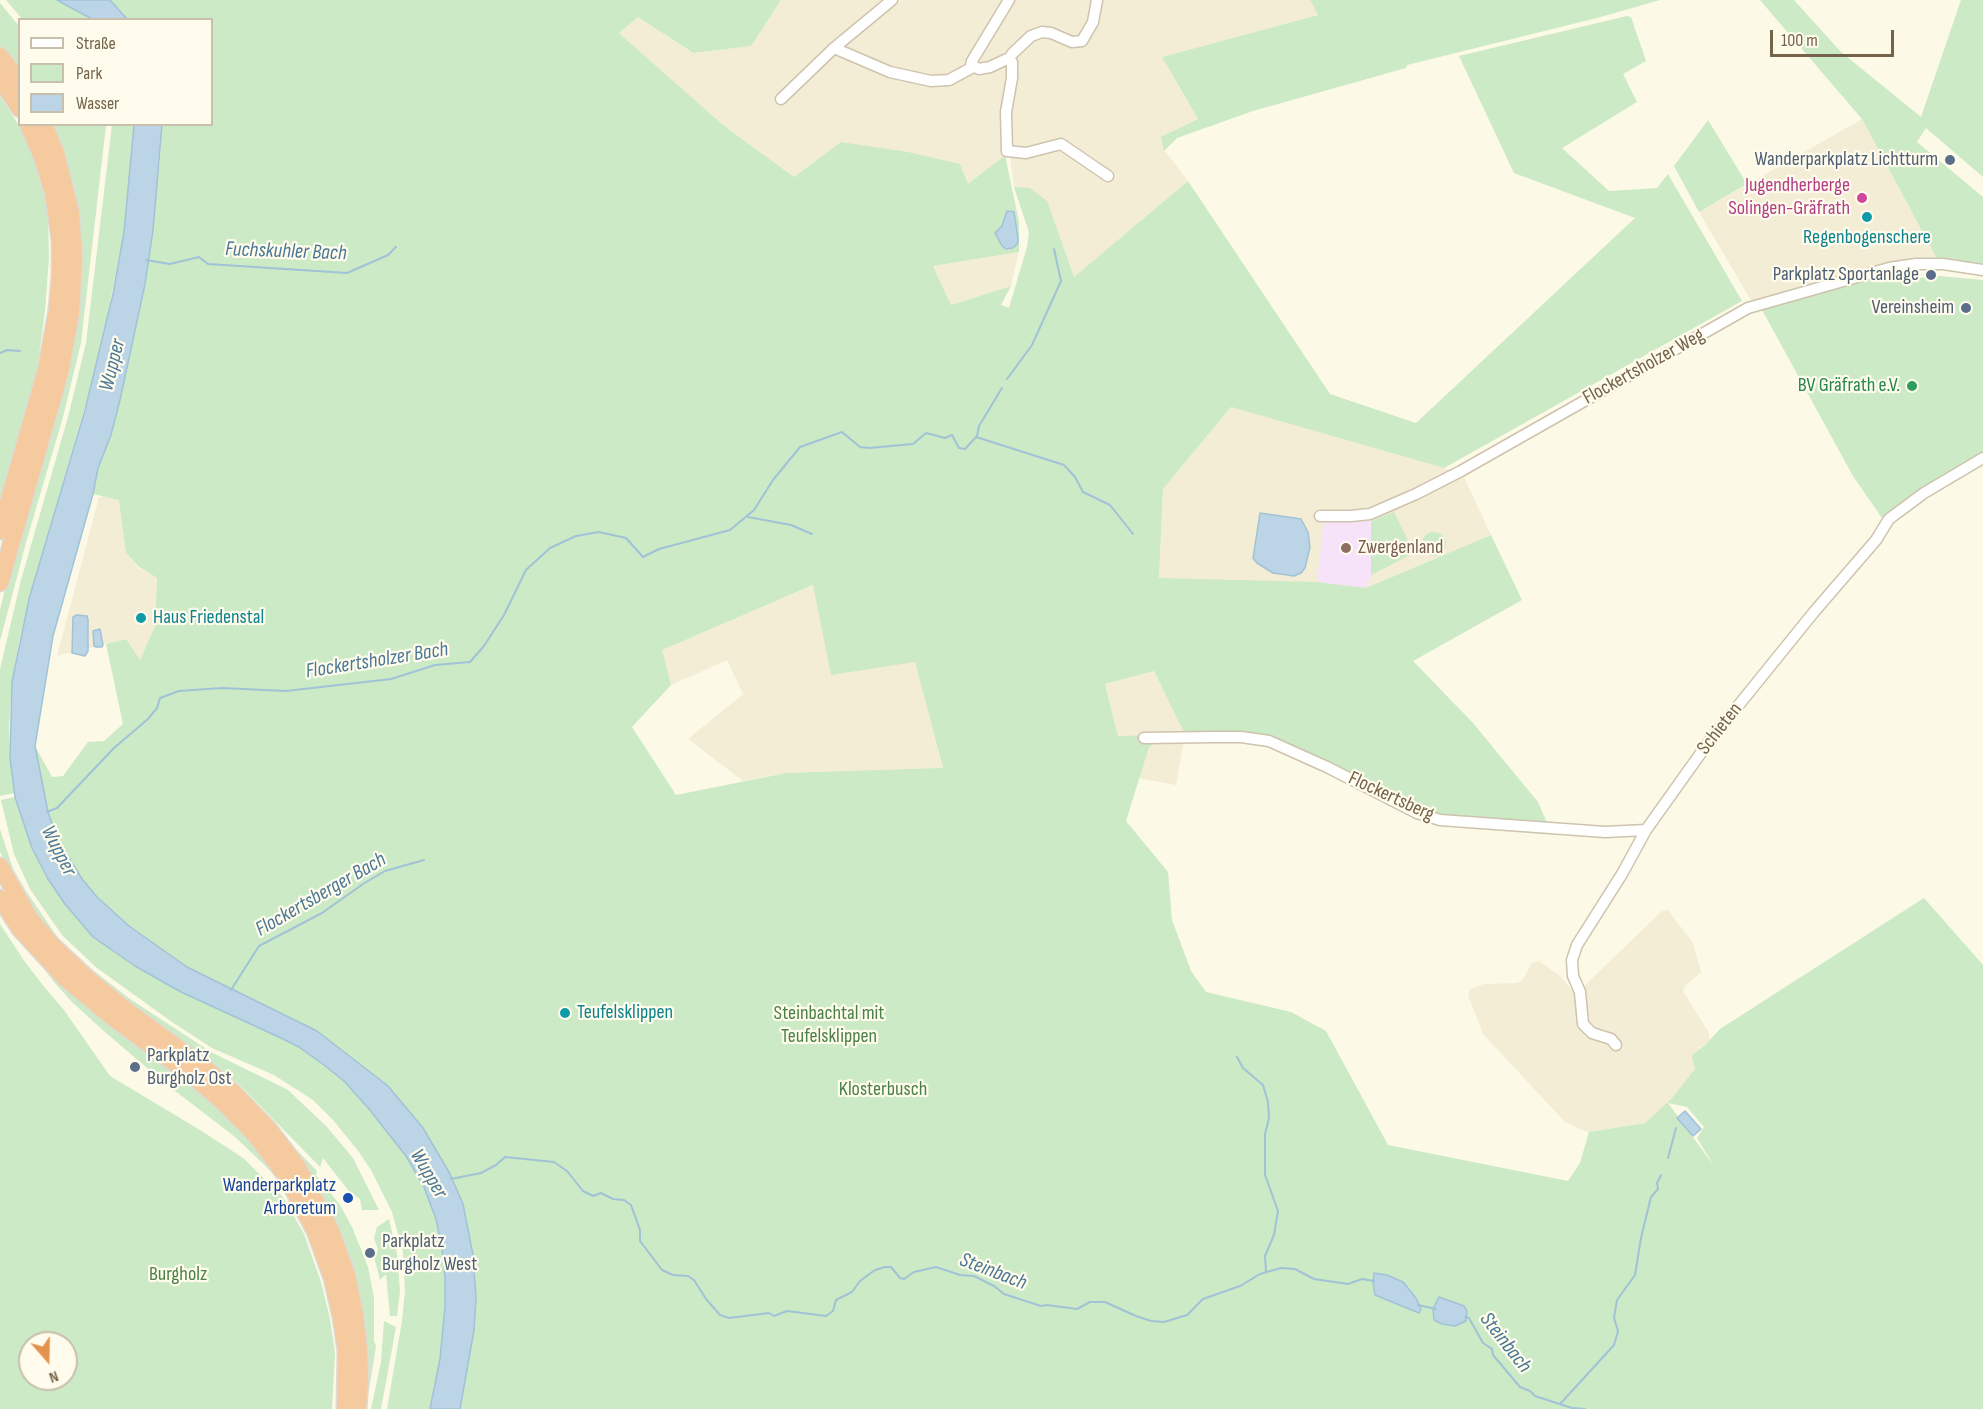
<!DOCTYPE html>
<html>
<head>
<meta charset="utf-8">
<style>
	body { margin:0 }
	#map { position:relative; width:1983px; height:1409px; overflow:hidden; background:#fcf9e7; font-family:"Sofia Sans Condensed",sans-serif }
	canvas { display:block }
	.legend { position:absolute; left:18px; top:18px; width:195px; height:108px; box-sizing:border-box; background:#fffced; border:2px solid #c8bfac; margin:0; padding:8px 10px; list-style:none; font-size:18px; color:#75644b }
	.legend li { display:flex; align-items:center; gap:12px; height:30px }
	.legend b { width:30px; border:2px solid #c8bfac }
	.north { position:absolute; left:18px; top:1331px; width:60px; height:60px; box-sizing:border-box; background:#fffced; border:2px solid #c8bfac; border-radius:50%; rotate:160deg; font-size:16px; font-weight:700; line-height:24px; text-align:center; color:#75644b }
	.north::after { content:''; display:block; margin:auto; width:21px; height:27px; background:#e4934e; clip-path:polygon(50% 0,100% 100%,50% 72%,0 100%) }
	.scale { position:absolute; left:1770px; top:30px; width:124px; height:27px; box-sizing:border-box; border:3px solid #75644b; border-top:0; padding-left:8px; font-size:18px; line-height:21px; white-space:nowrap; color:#75644b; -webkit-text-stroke:4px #fffced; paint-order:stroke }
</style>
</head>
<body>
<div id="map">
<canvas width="1983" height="1409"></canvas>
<ul class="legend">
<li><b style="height:8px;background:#fff"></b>Straße</li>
<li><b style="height:16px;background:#cbeac5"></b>Park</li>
<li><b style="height:16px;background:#bbd5e6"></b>Wasser</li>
</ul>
<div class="north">N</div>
<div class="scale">100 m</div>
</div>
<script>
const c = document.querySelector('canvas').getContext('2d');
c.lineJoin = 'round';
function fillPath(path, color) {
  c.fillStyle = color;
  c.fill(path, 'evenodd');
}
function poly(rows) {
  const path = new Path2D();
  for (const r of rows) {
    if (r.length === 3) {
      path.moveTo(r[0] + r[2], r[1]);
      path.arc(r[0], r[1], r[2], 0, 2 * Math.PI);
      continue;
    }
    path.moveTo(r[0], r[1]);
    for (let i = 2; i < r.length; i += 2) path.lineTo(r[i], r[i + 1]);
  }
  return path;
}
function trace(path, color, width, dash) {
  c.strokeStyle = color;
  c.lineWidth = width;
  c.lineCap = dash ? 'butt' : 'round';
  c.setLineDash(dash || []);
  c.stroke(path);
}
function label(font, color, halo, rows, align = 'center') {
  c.font = font + ' "Sofia Sans Condensed",sans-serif';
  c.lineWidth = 4.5;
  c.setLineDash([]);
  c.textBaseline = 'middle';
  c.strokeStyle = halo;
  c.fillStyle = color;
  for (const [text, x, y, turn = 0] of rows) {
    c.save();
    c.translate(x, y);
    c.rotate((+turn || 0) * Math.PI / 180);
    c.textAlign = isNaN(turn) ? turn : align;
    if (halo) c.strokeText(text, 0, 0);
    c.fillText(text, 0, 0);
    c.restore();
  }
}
fillPath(poly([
	[781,0,1310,0,1318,15,1162,57,1198,119,1161,138,1165,151,1188,181,1074,277,1047,202,1030,188,1014,187,1010,156,1005,155,968,184,842,142,794,177,723,125,619,33,638,17,692,53,750,46],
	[1862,119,1936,257,1899,260,1752,302,1699,212],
	[1019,252,1011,286,951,305,933,266],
	[1231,407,1444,468,1463,475,1491,535,1366,588,1159,578,1163,489],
	[119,495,126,553,139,568,157,578,155,626,140,660,126,639,57,656,99,497],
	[814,585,915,662,943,769,786,773,743,781,688,739,743,694,727,660,671,685,661,650],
	[1154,671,1185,735,1176,785,1138,778,1149,738,1118,737,1105,684],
	[1668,910,1693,943,1701,972,1685,986,1683,991,1708,1031,1710,1040,1693,1054,1696,1069,1672,1098,1645,1123,1589,1132,1581,1130,1564,1121,1483,1034,1468,995,1470,989,1484,984,1517,983,1523,979,1532,963,1539,961,1559,975,1571,989,1577,990,1582,988,1662,911]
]), '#f4edd5');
fillPath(poly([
	[1324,519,1371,521,1371,575,1366,588,1317,582]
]), '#f6e3f9');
fillPath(poly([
	[6,0,57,0,92,19,22,19],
	[102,0,781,0,751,46,693,53,638,17,619,33,723,125,794,177,841,142,908,152,960,164,968,184,1005,155,1019,222,1019,252,933,266,951,305,1011,286,1001,305,1009,308,1027,247,1029,232,1014,187,1030,188,1047,201,1074,277,1188,181,1330,394,1416,423,1635,218,1514,173,1459,56,1627,16,1631,17,1646,61,1623,74,1637,102,1562,148,1609,191,1657,188,1668,174,1742,301,1444,468,1231,407,1163,489,1159,578,1317,582,1366,588,1491,535,1522,600,1413,661,1473,723,1538,802,1548,825,1453,819,1418,812,1263,737,1185,735,1154,671,1105,684,1118,736,1165,735,1149,747,1126,821,1168,872,1172,920,1191,971,1206,992,1291,1012,1326,1031,1388,1145,1568,1181,1580,1163,1589,1132,1645,1123,1672,1098,1695,1069,1692,1057,1693,1054,1705,1045,1720,1029,1924,898,1983,965,1983,1409,460,1409,474,1330,476,1298,473,1255,463,1204,361,1081,185,983,69,877,48,812,35,746,52,777,63,776,88,742,104,741,123,724,106,644,126,639,140,660,155,626,157,578,139,567,126,553,119,500,93,494,98,468,111,435,120,400,128,359,160,161,162,125,212,124,212,20,127,19,118,8],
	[813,585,831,675,915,662,943,768,786,773,676,795,632,727,671,685,662,650],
	[1668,1103,1687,1107,1704,1127,1697,1138,1714,1166],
	[1310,0,1660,0,1597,18,1407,65,1406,68,1253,111,1177,138,1164,151,1161,137,1198,119,1162,57,1318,15],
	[1760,0,1794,0,1841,52,1921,117,1961,0,1983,0,1983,177,1926,128,1917,142,1983,197,1983,265,1951,262,1936,257,1862,119],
	[0,3,19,26,19,69,0,46],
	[0,96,23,132,34,161,44,196,48,219,49,258,45,311,37,370,0,501],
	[1708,120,1747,184,1699,212,1674,166],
	[53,125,106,125,81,343,63,417,27,539,0,641,0,610,8,577,65,374],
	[112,125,134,125,124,232,99,358,29,599,19,642,12,682,9,725,10,758,15,793,0,796,0,669,21,580,68,417,86,343],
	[1876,276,1877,282,1939,276,1983,280,1983,455,1896,507,1884,521,1853,476,1761,308],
	[1394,512,1414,553,1371,575,1371,521],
	[1434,544,12],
	[15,797,32,848,48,879,65,904,93,937,135,966,181,992,281,1038,299,1047,324,1065,344,1081,369,1109,406,1156,424,1187,436,1219,442,1248,445,1278,445,1307,440,1359,430,1409,387,1409,402,1321,405,1291,403,1252,392,1212,371,1170,359,1152,333,1120,313,1100,274,1075,212,1048,172,1022,97,968,62,935,30,889,14,854,1,800],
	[0,829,13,869,26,891,58,938,94,971,130,999,211,1052,288,1090,327,1127,353,1158,379,1210,362,1210,360,1199,348,1190,323,1158,320,1167,242,1087,208,1059,167,1033,89,975,35,916,0,852],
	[0,924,25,962,45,988,64,1010,110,1076,200,1130,243,1158,283,1197,304,1234,321,1282,330,1319,335,1353,332,1409,0,1409],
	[30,1343,66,1343,66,1379,30,1379],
	[43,965,194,1085,251,1139,279,1179,234,1136,166,1084,106,1033,72,1002,54,982,42,966],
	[288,1141,317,1171,316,1175,340,1205,352,1227,368,1267,374,1298,374,1341,376,1346,366,1408],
	[389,1219,397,1254,400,1291,397,1316,390,1316,386,1274,380,1280,374,1257,378,1250,374,1238,377,1227],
	[384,1321,396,1327,381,1409,371,1409,381,1362]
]), '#cbeac5');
const water = poly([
	[57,0,110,0,127,19,92,19,57,0],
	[134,125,162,125,153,230,145,284,120,400,111,435,98,468,93,494,53,636,35,746,48,812,57,838,82,879,97,897,129,926,187,967,317,1031,388,1086,423,1128,449,1172,463,1204,473,1255,476,1298,474,1330,460,1409,430,1409,440,1359,445,1307,445,1278,442,1248,436,1219,424,1187,406,1156,369,1109,344,1081,324,1065,299,1047,281,1038,181,992,135,966,93,937,65,904,48,879,32,848,15,797,10,758,12,682,29,599,85,410,113,294,124,232,134,125],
	[1007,211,1014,212,1018,238,1018,243,1013,248,1006,249,1002,246,995,233,1002,226,1007,211],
	[1260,513,1301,519,1308,532,1310,547,1305,568,1301,573,1294,576,1273,573,1257,563,1253,558,1260,513],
	[77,615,87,616,88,620,88,651,85,656,72,653,73,617,77,615],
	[100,629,103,645,102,647,96,647,94,646,93,631,100,629],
	[1685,1111,1701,1129,1693,1136,1677,1118,1685,1111],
	[1374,1273,1387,1275,1403,1282,1416,1298,1421,1309,1419,1313,1375,1295,1373,1283,1374,1273],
	[1439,1297,1464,1306,1467,1311,1466,1321,1455,1326,1442,1324,1434,1320,1433,1309,1439,1297]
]);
fillPath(water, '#bbd5e6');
trace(water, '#a1c2d7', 1.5);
trace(poly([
	[146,260,170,264,199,257,208,264,347,273,388,255,396,247],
	[0,353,7,350,20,351],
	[1007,379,1032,345,1061,281,1054,249],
	[977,436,979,426,1002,388],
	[748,517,791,525,812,534],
	[47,812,57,808,114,748,148,719,157,708,160,698,179,691,222,688,286,691,391,679,435,665,470,662,484,646,504,615,526,570,550,548,576,536,599,532,626,538,643,557,659,549,730,530,754,510,773,480,800,447,842,432,860,447,869,448,913,444,926,433,945,438,952,435,959,448,965,449,976,437,1064,465,1075,477,1083,492,1110,505,1133,534],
	[231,990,259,946,322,913,363,884,385,871,424,860],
	[1237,1057,1243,1068,1263,1085,1268,1102,1269,1118,1265,1134,1265,1175,1278,1211,1274,1235,1265,1256,1266,1271],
	[1668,1158,1676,1128],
	[451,1179,481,1173,496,1165,505,1157,554,1162,567,1171,583,1191,593,1196,601,1193,613,1199,624,1200,631,1205,640,1230,640,1241,662,1270,673,1275,688,1276,694,1280,706,1299,720,1315,729,1318,769,1313,774,1316,787,1311,826,1316,833,1311,836,1300,852,1292,860,1281,875,1270,885,1267,891,1267,900,1278,904,1279,914,1272,936,1267,960,1275,974,1276,994,1286,1004,1294,1041,1306,1047,1305,1077,1309,1090,1302,1105,1302,1136,1316,1151,1321,1164,1322,1187,1315,1203,1299,1240,1286,1260,1274,1281,1268,1295,1269,1314,1279,1348,1284,1362,1279,1374,1281],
	[1418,1305,1436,1309],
	[1465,1317,1469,1318,1483,1343,1492,1349,1493,1355,1520,1387,1530,1391,1535,1396,1572,1408,1585,1409],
	[1561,1403,1614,1345,1618,1331,1614,1318,1617,1300,1635,1275,1641,1238,1651,1197,1658,1189,1657,1183,1661,1175]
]), '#a1c2d7', 2);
const minor = poly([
	[1009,0,972,61,971,65,979,69,990,67,1007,59,1012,62,1012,78,1006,112,1007,151,1026,153,1061,144,1108,176],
	[834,48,890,72,931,81,949,80,973,67],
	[1009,59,1012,54,1031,36,1042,32,1051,33,1072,42,1082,41,1093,22,1097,0],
	[781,99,834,48,892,0],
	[1320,516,1351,516,1370,514,1416,494,1461,471,1748,308,1889,268,1916,264,1943,264,1983,270],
	[1144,738,1214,737,1241,737,1269,741,1327,767,1417,813,1440,820,1605,832,1646,830],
	[1616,1045,1611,1039,1592,1033,1583,1024,1580,992,1573,976,1572,960,1577,945,1622,874,1646,830,1708,743,1814,612,1876,540,1889,519,1924,493,1983,458]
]);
const highway = poly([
	[0,56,20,82],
	[0,79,20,109],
	[0,531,46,370,57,310,60,276,60,240,53,193,42,157,28,124],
	[0,583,60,373,71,313,74,257,71,213,56,153,44,124],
	[0,866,30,919,52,945,87,978,122,1007,205,1068,235,1094,268,1128,297,1166,331,1231,347,1275,355,1315,359,1350,360,1379,358,1409],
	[0,898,20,929,65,978,112,1017,196,1079,224,1103,256,1136,286,1176,315,1231,332,1278,341,1317,346,1351,345,1409]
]);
trace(minor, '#cec3ad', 13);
trace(highway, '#dedad4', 19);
trace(minor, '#fff', 10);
trace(highway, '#f5ca9e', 16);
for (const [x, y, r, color] of [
	[1950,160,6,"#5c6f8a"],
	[1862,198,6,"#d1479c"],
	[1867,217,6,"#0f9aa8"],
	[1931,275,6,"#5c6f8a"],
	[1966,308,6,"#5c6f8a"],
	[1912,386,6,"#2e9e5b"],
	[1346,548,6,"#8d6e63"],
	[141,618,6,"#0f9aa8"],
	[565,1013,6,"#0f9aa8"],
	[135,1067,6,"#5c6f8a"],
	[348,1198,6,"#1a4fb4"],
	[370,1253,6,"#5c6f8a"]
]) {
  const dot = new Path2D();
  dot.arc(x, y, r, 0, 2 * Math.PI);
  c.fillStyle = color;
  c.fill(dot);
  trace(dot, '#fffced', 2);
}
label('20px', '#4e5e75', '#fffced', [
	["Wanderparkplatz Lichtturm",1938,160],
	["Parkplatz Sportanlage",1919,275],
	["Vereinsheim",1954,308],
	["Parkplatz",147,1056,"left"],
	["Burgholz Ost",147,1079,"left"],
	["Parkplatz",382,1242,"left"],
	["Burgholz West",382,1265,"left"]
], 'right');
label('20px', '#b23c85', '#fffced', [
	["Jugendherberge",1850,186],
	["Solingen-Gräfrath",1850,209]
], 'right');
label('20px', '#0d838f', '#fffced', [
	["Regenbogenschere",1867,238,"center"],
	["Haus Friedenstal",153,618],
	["Teufelsklippen",577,1013]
], 'left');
label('20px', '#75644b', '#fffced', [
	["Flockertsholzer Weg",1644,367,-29],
	["Schieten",1720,729,-52],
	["Flockertsberg",1391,797,25]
]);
label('20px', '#27864d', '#fffced', [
	["BV Gräfrath e.V.",1900,386]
], 'right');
label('20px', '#785e54', '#fffced', [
	["Zwergenland",1358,548]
], 'left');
label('20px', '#498146', '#fffced', [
	["Steinbachtal mit",829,1014],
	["Teufelsklippen",829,1037],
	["Klosterbusch",883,1090],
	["Burgholz",178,1275]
]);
label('20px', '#164399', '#fffced', [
	["Wanderparkplatz",336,1186],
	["Arboretum",336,1209]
], 'right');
label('italic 21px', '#4b7897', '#fffced', [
	["Fuchskuhler Bach",286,252,2],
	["Wupper",113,365,-76],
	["Flockertsholzer Bach",377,661,-9],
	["Wupper",58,851,63],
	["Flockertsberger Bach",321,895,-30],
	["Wupper",428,1174,59],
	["Steinbach",993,1272,21],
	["Steinbach",1505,1343,52]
]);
</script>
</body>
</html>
